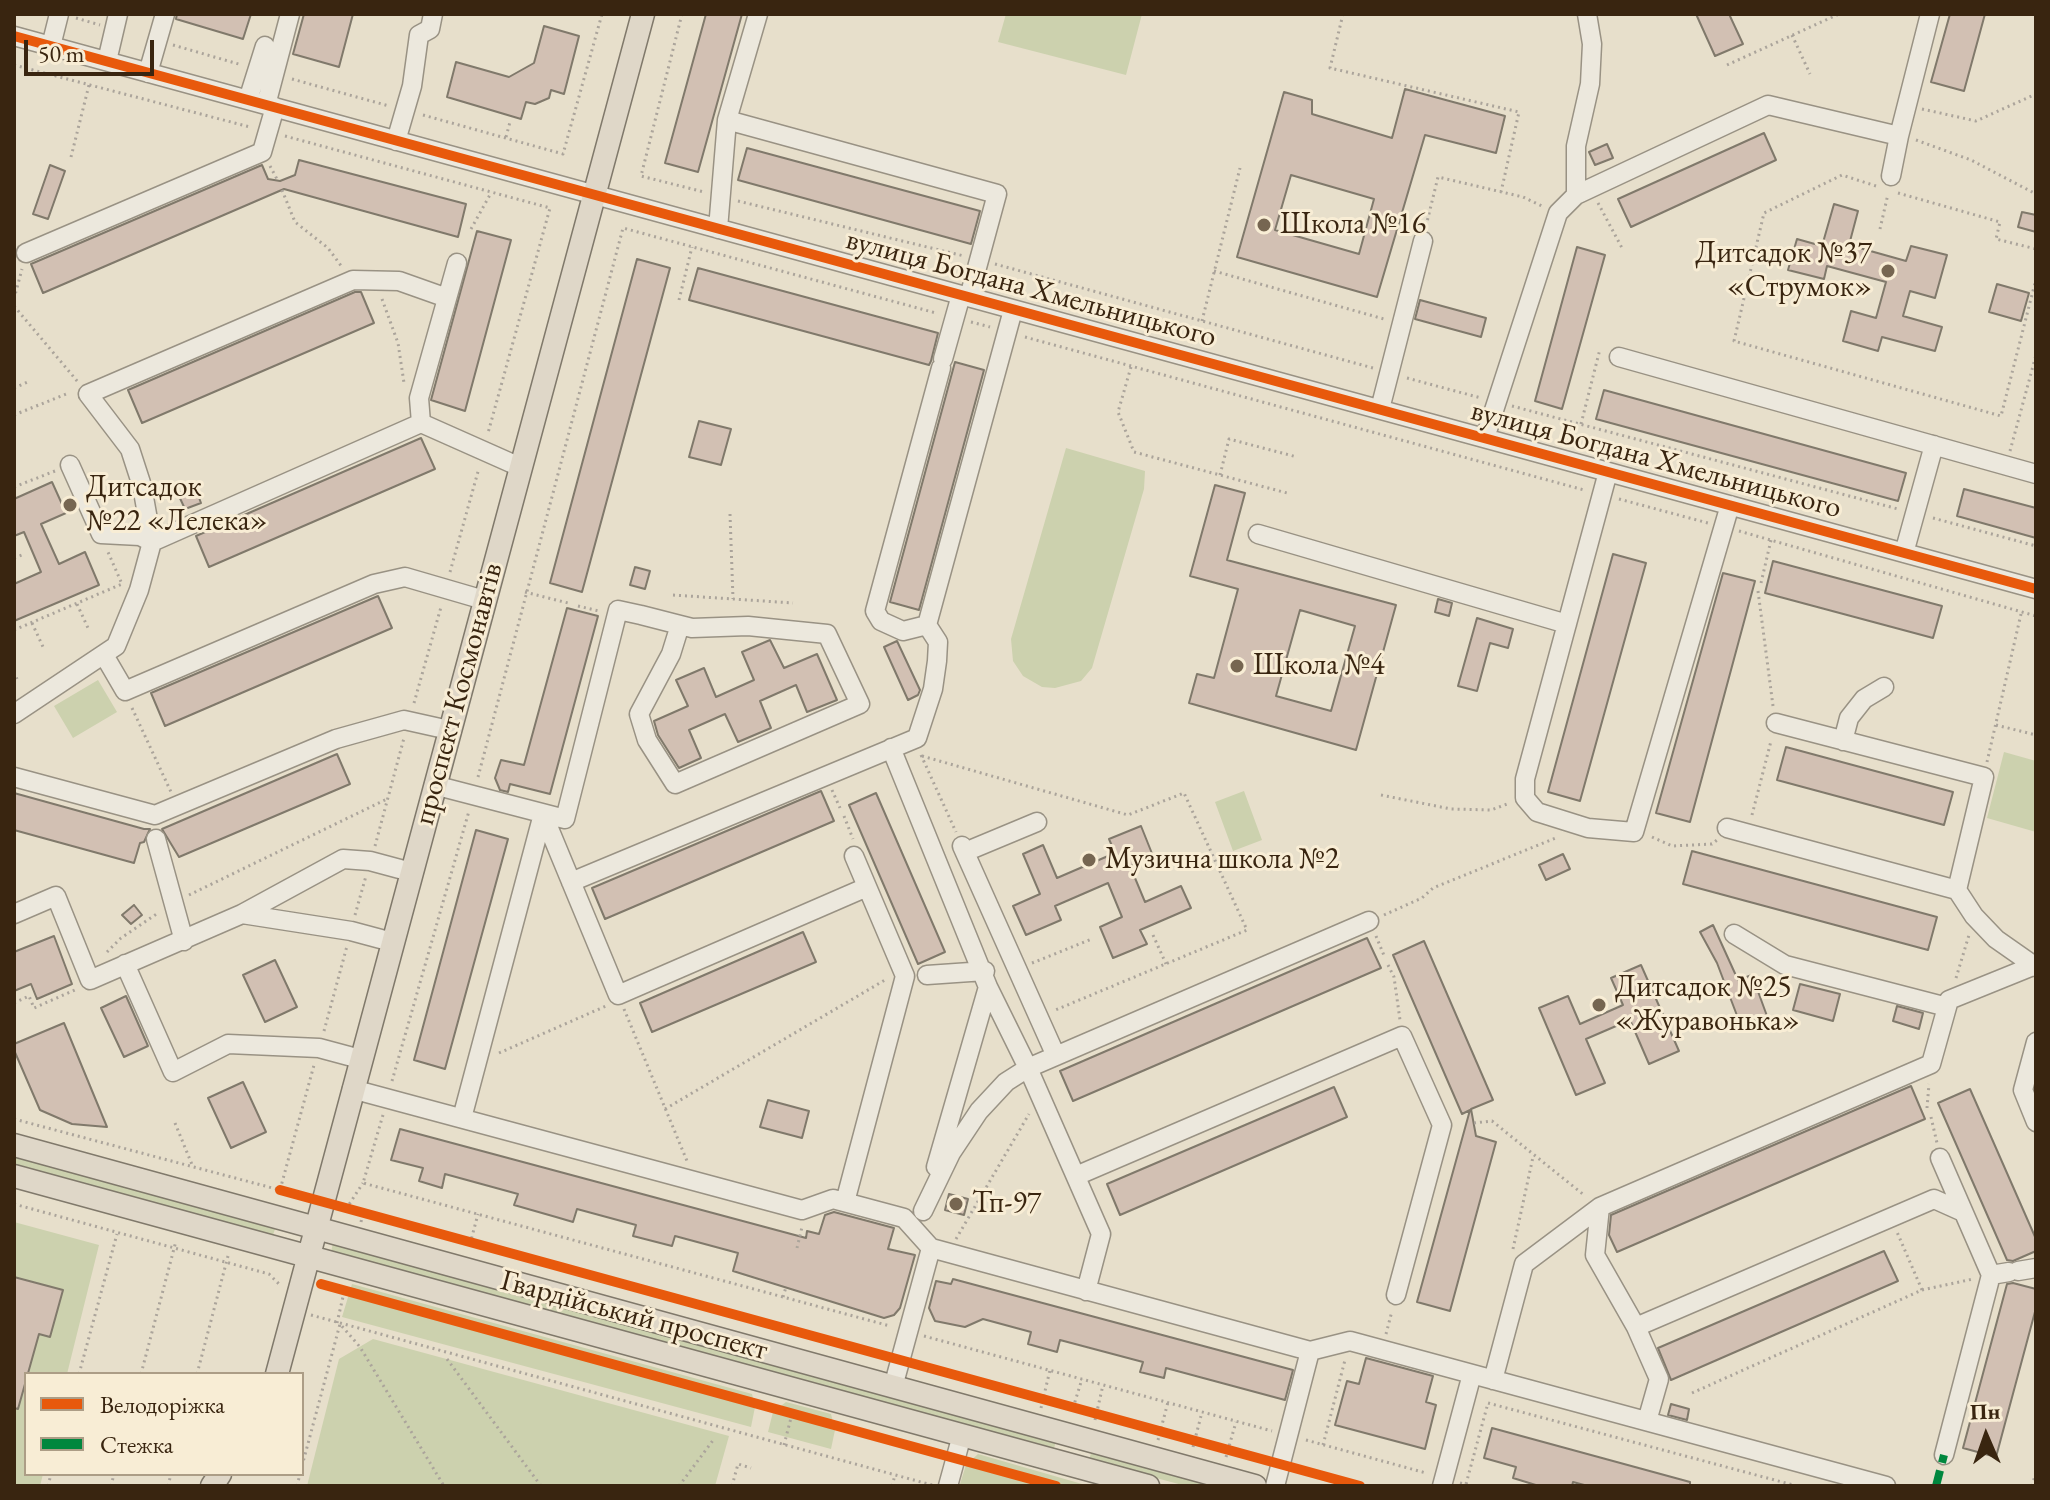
<!DOCTYPE html>
<html>
<head>
<meta charset="utf-8">
<style>
	body { margin:0 }
	#map { position:relative; width:2050px; height:1500px; overflow:hidden; background:#e7dfcb; font-family:"EB Garamond",serif }
	canvas { display:block }
	.frame { position:absolute; inset:0; border:16px solid #392510; pointer-events:none }
	.legend { position:absolute; left:24px; top:1372px; width:280px; height:104px; box-sizing:border-box; background:#f8edd5; border:2px solid #ac9d86; margin:0; padding:10px 14px; list-style:none; font-size:24px; color:#392510 }
	.legend li { display:flex; align-items:center; gap:16px; height:40px }
	.legend b { width:40px; border:2px solid #ac9d86 }
	.north { position:absolute; left:1946px; top:1396px; width:80px; height:80px; -webkit-text-stroke:6px #f8edd5; paint-order:stroke; rotate:358deg; font-size:22px; font-weight:700; line-height:32px; text-align:center; color:#392510 }
	.north::after { content:''; display:block; margin:auto; width:28px; height:36px; background:#392510; clip-path:polygon(50% 0,100% 100%,50% 72%,0 100%) }
	.scale { position:absolute; left:24px; top:40px; width:130px; height:36px; box-sizing:border-box; border:4px solid #392510; border-top:0; padding-left:10px; font-size:24px; line-height:28px; white-space:nowrap; color:#392510; -webkit-text-stroke:6px #f8edd5; paint-order:stroke }
</style>
</head>
<body>
<div id="map">
<canvas width="2050" height="1500"></canvas>
<div class="frame"></div>
<ul class="legend">
<li><b style="height:10px;background:#e8590c"></b>Велодоріжка</li>
<li><b style="height:10px;background:#00873e"></b>Стежка</li>
</ul>
<div class="north">Пн</div>
<div class="scale">50 m</div>
</div>
<script>
const c = document.querySelector('canvas').getContext('2d');
c.lineJoin = 'round';
function fillPath(path, color) {
  c.fillStyle = color;
  c.fill(path, 'evenodd');
}
function poly(rows) {
  const path = new Path2D();
  for (const r of rows) {
    path.moveTo(r[0], r[1]);
    for (let i = 2; i < r.length; i += 2) path.lineTo(r[i], r[i + 1]);
  }
  return path;
}
function trace(path, color, width, dash) {
  c.strokeStyle = color;
  c.lineWidth = width;
  c.lineCap = dash ? 'butt' : 'round';
  c.setLineDash(dash || []);
  c.stroke(path);
}
function label(font, color, halo, rows, align = 'center') {
  c.font = font + ' "EB Garamond",serif';
  c.lineWidth = 6;
  c.setLineDash([]);
  c.textBaseline = 'middle';
  c.strokeStyle = halo;
  c.fillStyle = color;
  for (const [text, x, y, turn = 0] of rows) {
    c.save();
    c.translate(x, y);
    c.rotate((+turn || 0) * Math.PI / 180);
    c.textAlign = isNaN(turn) ? turn : align;
    if (halo) c.strokeText(text, 0, 0);
    c.fillText(text, 0, 0);
    c.restore();
  }
}
fillPath(poly([
	[1006,14,1142,14,1126,75,998,42],
	[1066,448,1145,471,1144,489,1092,668,1081,681,1055,688,1042,687,1023,676,1013,661,1011,639],
	[98,680,117,712,73,738,54,706],
	[2004,752,2036,761,2036,832,1987,818],
	[1244,791,1262,840,1233,851,1215,802],
	[14,1155,276,1226,272,1238,14,1169],
	[14,1222,99,1245,67,1374,26,1374,26,1474,43,1474,40,1486,14,1486],
	[333,1243,1057,1439,1054,1448,331,1252],
	[352,1284,752,1394,755,1407,751,1427,342,1317],
	[373,1339,729,1436,715,1486,307,1486,339,1359],
	[786,1402,831,1414,835,1430,831,1449,768,1432,773,1412],
	[1092,1450,1223,1486,1186,1486,1089,1460],
	[978,1454,1089,1486,960,1484,966,1465]
]), '#ccd1ae');
const building = poly([
	[177,14,251,14,243,39,176,19,177,14],
	[304,14,353,14,339,67,293,54,304,14],
	[706,14,742,14,698,172,665,163,706,14],
	[1696,14,1729,14,1743,44,1715,56,1696,14],
	[1950,14,1985,14,1964,91,1931,82,1950,14],
	[544,26,579,36,564,94,551,90,549,98,535,104,526,102,521,119,447,97,456,62,509,77,534,63,544,26],
	[1405,89,1505,116,1496,153,1425,135,1377,297,1237,257,1284,92,1312,100,1312,114,1392,138,1405,89],
	[1291,175,1374,199,1359,254,1275,230,1291,175],
	[1764,133,1776,160,1631,227,1618,199,1764,133],
	[1607,144,1613,158,1595,165,1589,152,1607,144],
	[747,148,980,211,971,244,738,180,747,148],
	[299,160,466,204,458,237,284,189,43,293,31,264,262,165,268,179,280,181,295,175,299,160],
	[50,165,65,171,48,219,33,214,50,165],
	[1834,204,1858,211,1849,245,1906,261,1911,246,1947,255,1935,298,1910,291,1903,316,1942,327,1935,351,1882,337,1878,351,1843,341,1851,311,1876,318,1886,282,1827,266,1824,279,1788,270,1797,239,1822,246,1834,204],
	[2022,212,2036,215,2036,232,2018,227,2022,212],
	[477,231,511,240,465,411,431,400,477,231],
	[1577,247,1605,255,1562,409,1535,401,1577,247],
	[637,259,670,268,582,592,550,583,637,259],
	[698,268,938,333,931,361,929,365,689,300,698,268],
	[1997,284,2029,293,2021,321,1989,312,1997,284],
	[355,292,361,292,374,323,142,423,128,390,355,292],
	[1420,300,1486,318,1481,337,1415,319,1420,300],
	[955,362,984,370,919,610,890,602,955,362],
	[1604,390,1906,473,1898,501,1596,419,1604,390],
	[699,421,731,429,721,465,689,457,699,421],
	[421,438,435,469,209,567,196,536,421,438],
	[52,482,66,513,41,524,59,564,85,552,99,585,14,621,14,584,41,572,24,532,14,536,14,499,52,482],
	[1215,485,1245,493,1227,560,1396,605,1356,750,1189,703,1197,674,1214,678,1238,589,1190,576,1215,485],
	[1300,610,1355,626,1331,711,1276,696,1300,610],
	[195,487,201,503,185,509,178,494,195,487],
	[1964,489,2036,508,2036,538,1957,516,1964,489],
	[1613,554,1646,563,1580,801,1548,792,1613,554],
	[1773,561,1942,606,1933,638,1765,593,1773,561],
	[635,567,650,571,645,589,630,585,635,567],
	[1723,573,1755,581,1690,822,1656,813,1723,573],
	[378,596,392,628,165,726,151,693,378,596],
	[1438,599,1452,603,1449,616,1435,612,1438,599],
	[567,608,598,616,550,794,510,784,508,792,500,790,495,778,501,760,524,765,567,608],
	[1477,618,1513,629,1508,648,1490,643,1477,691,1458,686,1477,618],
	[770,640,784,668,817,654,837,700,807,712,796,685,760,701,771,728,738,742,725,714,689,730,701,758,679,768,658,735,654,721,688,706,676,680,704,668,716,697,754,680,742,652,770,640],
	[897,641,920,690,918,695,908,700,884,647,897,641],
	[1786,747,1953,792,1944,825,1777,780,1786,747],
	[337,754,350,784,179,857,162,829,337,754],
	[821,791,834,821,605,919,592,888,821,791],
	[14,793,144,829,150,829,144,842,140,843,134,863,14,830,14,793],
	[876,793,945,952,918,964,849,805,876,793],
	[1141,826,1153,856,1130,866,1145,902,1181,886,1191,908,1140,930,1147,944,1113,958,1100,927,1122,917,1108,883,1055,906,1061,920,1026,935,1013,906,1040,894,1023,854,1043,845,1057,878,1115,853,1109,839,1141,826],
	[476,830,508,839,445,1069,414,1060,476,830],
	[1692,851,1937,917,1928,950,1683,884,1692,851],
	[1563,854,1570,869,1546,880,1539,865,1563,854],
	[134,905,142,915,131,924,122,915,134,905],
	[1713,925,1738,980,1752,975,1767,1016,1741,1026,1717,963,1700,932,1713,925],
	[803,932,816,962,652,1032,640,1003,803,932],
	[54,936,72,984,37,999,31,984,14,991,14,952,54,936],
	[1367,938,1381,968,1073,1101,1060,1071,1367,938],
	[1424,941,1493,1100,1471,1109,1476,1136,1496,1142,1450,1311,1417,1302,1470,1110,1462,1114,1393,955,1424,941],
	[275,960,297,1007,265,1022,243,975,275,960],
	[1641,965,1679,1051,1649,1064,1630,1020,1586,1039,1605,1083,1576,1095,1539,1008,1568,996,1580,1024,1623,1005,1611,978,1641,965],
	[1800,984,1840,994,1833,1021,1793,1010,1800,984],
	[126,996,148,1046,124,1057,101,1008,126,996],
	[1897,1006,1923,1013,1919,1029,1893,1021,1897,1006],
	[64,1023,107,1127,72,1124,40,1110,14,1050,14,1044,64,1023],
	[243,1082,266,1132,231,1148,208,1098,243,1082],
	[1911,1086,1925,1119,1617,1252,1609,1235,1611,1215,1911,1086],
	[1334,1087,1347,1117,1120,1215,1107,1184,1334,1087],
	[1970,1089,2036,1239,2036,1251,2013,1261,2007,1260,1938,1103,1970,1089],
	[768,1100,809,1111,802,1138,760,1127,768,1100],
	[400,1129,806,1238,807,1231,819,1234,825,1215,834,1212,894,1228,888,1249,915,1255,900,1308,894,1315,884,1318,733,1271,738,1253,675,1236,672,1246,633,1236,636,1225,577,1209,573,1222,556,1217,514,1205,518,1194,445,1174,442,1188,419,1181,423,1168,391,1160,400,1129],
	[949,1194,968,1199,964,1215,945,1210,949,1194],
	[1884,1251,1898,1281,1671,1380,1658,1348,1884,1251],
	[14,1277,63,1290,50,1337,39,1334,18,1409,14,1408,14,1277],
	[953,1279,1293,1370,1285,1400,1166,1368,1164,1378,1140,1372,1143,1362,1060,1340,1057,1352,1028,1344,1031,1332,983,1319,965,1327,935,1321,929,1308,936,1281,951,1284,953,1279],
	[2013,1283,2036,1289,2036,1308,1996,1457,1963,1448,2007,1284,2013,1283],
	[1366,1358,1433,1376,1426,1402,1436,1405,1425,1449,1335,1425,1347,1381,1359,1384,1366,1358],
	[1671,1404,1689,1409,1687,1420,1668,1415,1671,1404],
	[1492,1428,1690,1482,1690,1486,1588,1486,1573,1482,1572,1486,1539,1486,1513,1478,1516,1467,1484,1458,1492,1428]
]);
fillPath(building, '#d2c0b3');
trace(building, '#80796b', 2);
const minor = poly([
	[14,36,2036,589],
	[51,46,59,14],
	[107,61,118,14],
	[148,73,165,14],
	[248,100,265,46],
	[266,105,290,14],
	[727,120,997,194,969,297],
	[396,141,412,86,419,35,430,29,433,14],
	[1891,176,1899,136],
	[1576,195,1576,146,1590,84,1592,44,1587,14],
	[718,229,727,120,758,14],
	[26,253,262,152,275,107],
	[1619,357,2036,474],
	[943,359,961,295],
	[941,368,875,611,881,621,903,631,927,625,1013,310],
	[1380,409,1423,241],
	[421,423,520,467],
	[1485,438,1558,213,1576,195,1768,105,1899,136,1930,14],
	[70,465,101,534,140,536,152,542,421,423,419,398,457,263],
	[1608,472,1525,779,1525,798,1537,812,1588,828,1634,832,1730,505],
	[1258,534,1567,624],
	[1904,553,1934,445],
	[104,655,125,691,374,584,405,577,484,600],
	[14,714,116,646,139,590,152,542,142,486,130,449,88,394,353,280,399,281,447,298],
	[1776,723,1984,777,1957,890,1974,916,1996,939,2036,967],
	[1843,741,1849,718,1864,699,1884,687],
	[891,748,988,987,936,1167],
	[14,777,155,815,336,739,404,720,449,730],
	[434,785,565,819,618,610,641,615,680,625,692,628,748,626,827,634,860,704,675,784,647,740,639,714,671,654,680,625],
	[543,814,618,995,867,887],
	[1727,828,1957,890],
	[156,839,184,941],
	[962,846,1056,1056],
	[965,852,1037,822],
	[571,882,917,738,933,689,937,661,938,642,927,625],
	[14,914,56,896,90,980,242,914,351,931,392,942],
	[242,914,343,859,370,861,411,872],
	[1734,934,1785,965,1947,1007],
	[125,964,173,1072,228,1044,319,1048,360,1059],
	[927,975,985,971],
	[988,987,1028,1068,1101,1234,1086,1291],
	[2036,1042,2023,1090,2036,1122],
	[352,1089,802,1210,833,1199,904,1218,931,1248,893,1387],
	[462,1118,543,814],
	[1940,1158,1991,1275],
	[1076,1176,1402,1036,1442,1125,1396,1295],
	[845,1202,905,976,854,856],
	[1600,1207,1595,1255,1636,1327],
	[923,1211,951,1153,979,1111,1006,1082,1028,1068,1369,921],
	[931,1248,1310,1351,1350,1341,1886,1486],
	[2018,1271,2036,1268],
	[1493,1380,1524,1264,1600,1207,1931,1064,1949,1000,2033,966],
	[1647,1421,1659,1379,1636,1327,1934,1199,1963,1212],
	[1944,1455,1991,1275,2009,1272],
	[948,1486,962,1435],
	[1275,1486,1310,1351],
	[1442,1486,1472,1374]
]);
const major = poly([
	[14,1145,1255,1486],
	[14,1176,1148,1486],
	[277,1374,643,14],
	[212,1486,220,1474]
]);
trace(minor, '#999284', 21);
trace(major, '#80796b', 25);
trace(poly([
	[682,14,641,176,704,192],
	[1343,14,1330,68,1519,112,1501,192],
	[76,18,100,25],
	[1792,35,1810,74],
	[173,45,242,65],
	[14,65,250,127],
	[1727,65,1839,14],
	[292,79,389,106],
	[1922,109,1976,121,2036,94],
	[423,115,563,154,602,14],
	[285,136,550,208,488,433],
	[506,137,510,122],
	[1916,140,1971,160,2036,194],
	[71,157,89,85],
	[270,166,278,181],
	[1876,186,1842,175,1764,213,1734,341,2001,416,2036,279],
	[282,190,295,222,328,248,342,267],
	[1898,193,2000,222,1996,239,2036,249],
	[738,201,964,256],
	[1598,203,1622,248],
	[1426,226,1438,177,1523,197,1544,207],
	[471,229,491,193],
	[1880,229,1888,194],
	[995,264,1373,368],
	[1214,271,1384,319],
	[14,299,22,269],
	[382,299,398,343,404,383],
	[679,300,692,247],
	[14,306,78,382],
	[1202,321,1240,168],
	[971,322,990,327],
	[1025,337,1584,490],
	[1131,367,1118,412,1134,452,1287,493],
	[1407,378,1481,398],
	[14,388,30,381],
	[1512,406,1898,509],
	[14,415,66,394],
	[1581,424,1600,349],
	[2010,451,2036,355],
	[1220,475,1229,439,1297,457],
	[14,487,55,471],
	[1619,499,1708,523],
	[730,514,733,599],
	[1933,518,2036,546],
	[1739,531,2036,616],
	[14,558,22,555],
	[450,572,479,468],
	[1761,583,1771,540],
	[1758,591,1773,706],
	[525,592,568,603],
	[673,595,793,603],
	[77,604,88,628],
	[578,606,599,611],
	[32,623,44,649],
	[14,630,122,584,108,552],
	[14,672,17,679],
	[414,703,441,607],
	[132,708,171,792],
	[1996,725,2036,735],
	[921,755,956,832],
	[922,756,1128,815,1184,793,1247,930,1053,1011],
	[1987,762,2021,614],
	[478,777,623,228,936,313],
	[832,790,840,808],
	[1381,795,1451,809,1491,810,1510,803],
	[1752,815,1771,741],
	[844,816,853,839],
	[1652,837,1672,846,1712,844,1717,840],
	[375,846,404,738],
	[189,895,387,799],
	[355,915,366,876],
	[1384,915,1422,898,1433,888,1558,837],
	[1153,935,1166,964],
	[1376,936,1385,958],
	[107,952,121,938,158,913],
	[1032,963,1092,939],
	[1388,965,1394,977,1400,1020],
	[1956,978,1969,935],
	[14,1003,29,996,34,1008,77,989],
	[624,1009,687,1161],
	[324,1031,347,946],
	[499,1053,606,1006],
	[392,1081,469,811],
	[1927,1108,1929,1084],
	[665,1109,885,980],
	[383,1115,363,1183,890,1326],
	[1931,1117,1937,1143],
	[14,1119,280,1190,314,1065],
	[175,1123,193,1167],
	[1474,1123,1492,1121,1584,1195],
	[14,1204,269,1274,280,1285],
	[346,1209,363,1183],
	[361,1222,363,1213],
	[956,1239,1029,1114],
	[470,1244,478,1214],
	[797,1248,802,1227],
	[1513,1249,1533,1157],
	[1922,1290,1973,1279],
	[783,1297,786,1287],
	[311,1315,932,1485],
	[337,1323,345,1288],
	[1386,1334,1392,1311],
	[924,1336,1272,1431],
	[447,1359,541,1486],
	[79,1374,117,1234],
	[141,1374,176,1241],
	[197,1374,228,1256],
	[1692,1393,1922,1290,1897,1232],
	[1041,1408,1050,1370],
	[1073,1408,1082,1379],
	[1095,1420,1103,1385],
	[1158,1440,1168,1402],
	[1306,1440,1426,1473],
	[784,1445,792,1414],
	[1323,1445,1345,1360],
	[1193,1447,1202,1412],
	[1226,1457,1236,1422],
	[302,1466,340,1324,360,1347,444,1486],
	[1460,1483,1472,1486],
	[1466,1484,1488,1403,1797,1486],
	[48,1486,51,1474],
	[111,1486,114,1474],
	[168,1486,171,1474],
	[297,1486,300,1474],
	[679,1486,714,1439],
	[732,1486,738,1464,751,1468],
	[892,1486,895,1475],
	[2032,1486,2036,1472]
]), '#aba49b', 3, [2, 4]);
trace(minor, '#ece8dd', 18);
trace(major, '#dfd7c8', 22);
trace(poly([
	[1936,1486,1944,1455]
]), '#00873e', 8, [16, 8]);
trace(poly([
	[14,36,2036,589],
	[280,1190,1360,1486],
	[321,1284,1056,1486]
]), '#e8590c', 10);
for (const [x, y, r, color] of [
	[1264,225,8,"#766651"],
	[1888,271,8,"#766651"],
	[70,505,8,"#766651"],
	[1237,666,8,"#766651"],
	[1089,860,8,"#766651"],
	[1599,1005,8,"#766651"],
	[956,1204,8,"#766651"]
]) {
  const dot = new Path2D();
  dot.arc(x, y, r, 0, 2 * Math.PI);
  c.fillStyle = color;
  c.fill(dot);
  trace(dot, '#f8edd5', 3);
}
label('30px', '#392510', '#f8edd5', [
	["Школа №16",1280,225],
	["Дитсадок №37",1872,254,"right"],
	["«Струмок»",1872,288,"right"],
	["Дитсадок",86,488],
	["№22 «Лелека»",86,522],
	["Школа №4",1253,666],
	["Музична школа №2",1105,860],
	["Дитсадок №25",1615,988],
	["«Журавонька»",1615,1022],
	["Тп-97",972,1204]
], 'left');
label('30px', '#392510', '#f8edd5', [
	["вулиця Богдана Хмельницького",1031,289,15],
	["вулиця Богдана Хмельницького",1656,460,15],
	["проспект Космонавтів",459,694,-75],
	["Гвардійський проспект",634,1316,15]
]);
</script>
</body>
</html>
